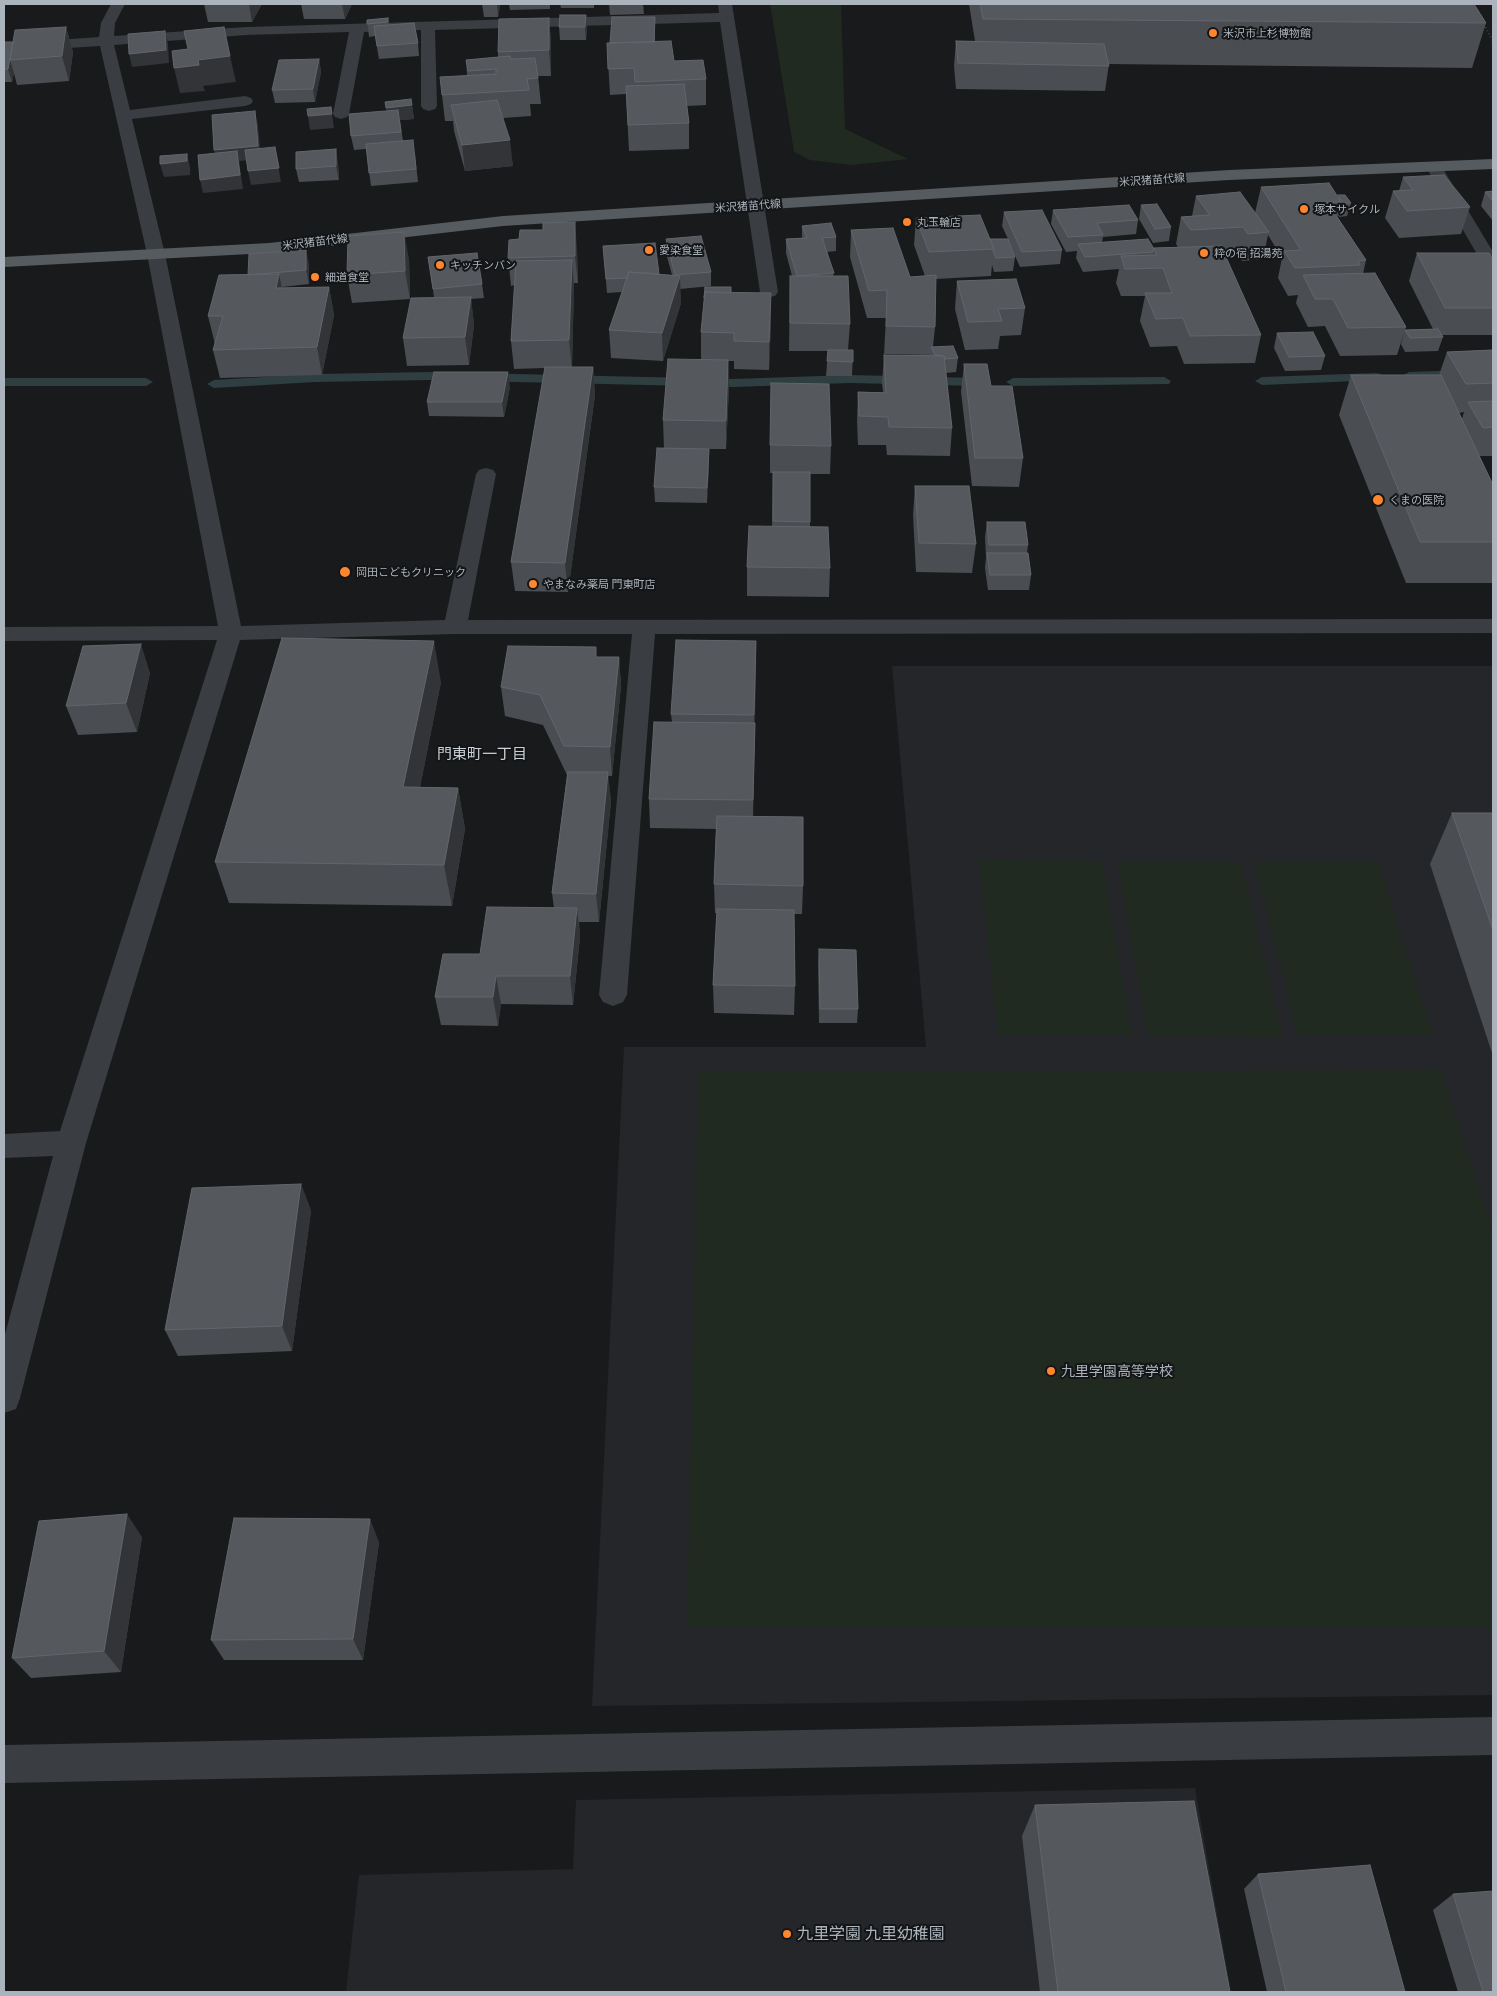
<!DOCTYPE html>
<html>
<head>
<meta charset="utf-8">
<style>
	body { margin:0 }
	#map { position:relative; width:1497px; height:1996px; overflow:hidden; background:#191a1c; font-family:Ubuntu,sans-serif }
	canvas { display:block }
	.frame { position:absolute; inset:0; border:5px solid #abb4bc; pointer-events:none }
</style>
</head>
<body>
<div id="map">
<canvas width="1497" height="1996"></canvas>
<div class="frame"></div>
</div>
<script>
const c = document.querySelector('canvas').getContext('2d');
c.lineJoin = 'round';
function fillPath(path, color) {
  c.fillStyle = color;
  c.fill(path, 'evenodd');
}
function poly(rows) {
  const path = new Path2D();
  for (const r of rows) {
    path.moveTo(r[0], r[1]);
    for (let i = 2; i < r.length; i += 2) path.lineTo(r[i], r[i + 1]);
  }
  return path;
}
function trace(path, color, width, dash) {
  c.strokeStyle = color;
  c.lineWidth = width;
  c.lineCap = dash ? 'butt' : 'round';
  c.setLineDash(dash || []);
  c.stroke(path);
}
function label(font, color, halo, rows, align = 'center') {
  c.font = font + ' Ubuntu,"Noto Sans JP",sans-serif';
  c.lineWidth = 4;
  c.setLineDash([]);
  c.textBaseline = 'middle';
  c.strokeStyle = halo;
  c.fillStyle = color;
  for (const [text, x, y, turn = 0] of rows) {
    c.save();
    c.translate(x, y);
    c.rotate((+turn || 0) * Math.PI / 180);
    c.textAlign = isNaN(turn) ? turn : align;
    if (halo) c.strokeText(text, 0, 0);
    c.fillText(text, 0, 0);
    c.restore();
  }
}
fillPath(poly([
	[892,666,1493,666,1493,1695,592,1706,624,1047,926,1047],
	[1195,1788,1231,1992,346,1992,359,1875,573,1869,576,1800]
]), '#252629');
fillPath(poly([
	[770,4,841,4,845,129,908,159,852,165,810,160,794,152],
	[979,860,1102,861,1132,1035,998,1035],
	[1117,861,1240,862,1283,1037,1148,1036],
	[1254,861,1378,862,1433,1036,1298,1035],
	[1441,1070,1493,1231,1493,1627,687,1628,698,1072]
]), '#212a21');
fillPath(poly([
	[1493,369,1493,377,1409,380,1402,376,1409,372,1493,369],
	[430,372,733,379,850,375,978,378,985,382,978,386,850,383,733,387,430,380,315,382,214,388,207,384,214,380,315,374,430,372],
	[1376,373,1381,374,1383,377,1381,380,1262,385,1255,381,1262,377,1376,373],
	[1164,377,1171,381,1169,384,1013,386,1006,382,1013,378,1164,377],
	[4,378,146,378,153,382,146,386,4,386,4,378]
]), '#2e3e41');
trace(poly([
	[1484,24,1493,41]
]), '#404448', 2, [1, 2.5]);
fillPath(poly([
	[111,4,125,4,115,23,114,36,246,27,719,13,718,4,732,4,778,292,775,296,769,297,763,296,760,292,720,22,435,30,437,106,435,109,429,111,423,109,421,106,421,30,364,32,349,114,347,117,341,119,335,117,333,114,349,32,246,35,114,45,130,110,245,96,251,98,253,101,251,104,245,106,132,119,165,254,241,626,445,620,476,474,479,470,486,468,493,470,496,474,468,620,1493,619,1493,633,655,634,627,995,623,1002,613,1006,603,1002,599,995,632,634,455,634,240,640,86,1143,20,1398,16,1409,4,1413,4,1338,53,1156,4,1158,4,1134,60,1131,217,640,4,641,4,627,218,626,147,254,100,46,4,52,4,44,99,37,101,23,111,4],
	[1434,162,1440,164,1442,167,1493,252,1493,271,1487,270,1484,266,1426,167,1428,164,1434,162],
	[1493,1717,1493,1755,4,1783,4,1745,1493,1717]
]), '#3a3d41');
fillPath(poly([
	[1493,159,1493,169,1229,180,503,226,269,253,4,267,4,257,269,243,503,216,1229,170,1493,159]
]), '#565b60');
fillPath(poly([
	[204,4,262,4,252,22,208,22],
	[301,4,352,4,345,19,304,19],
	[482,4,500,4,498,17,484,17],
	[509,4,550,4,550,9,510,10],
	[560,4,594,4,594,8,561,8],
	[609,4,643,4,644,14,610,15],
	[969,4,1474,4,1486,23,1472,68,1109,64,1105,91,956,89,954,66,956,41,975,41],
	[586,15,587,28,586,40,560,40,559,27],
	[388,18,389,25,418,43,419,56,379,59,375,36,369,37,367,20],
	[549,18,551,43,551,76,538,76,541,104,530,104,531,116,503,118,513,166,465,171,454,131,453,121,445,121,442,95,467,75,466,60,498,57,498,52],
	[66,27,73,52,69,81,17,85,14,73,12,82,4,82,4,42,13,42],
	[655,29,655,42,674,61,706,79,706,105,687,106,689,123,689,149,629,151,626,94,610,95,607,43,610,43],
	[319,59,321,72,315,102,275,103,272,90],
	[385,102,412,105,414,119,400,120,403,141,415,154,418,182,371,186,366,149,354,150,351,136,387,111],
	[338,163,339,180,299,182,296,169],
	[1403,177,1470,207,1461,234,1399,238,1385,218,1393,191,1399,191],
	[1261,187,1337,196,1351,203,1347,216,1339,217,1338,215,1337,217,1366,260,1363,274,1406,327,1397,355,1340,356,1325,326,1308,327,1296,303,1298,295,1288,296,1278,278,1282,258,1268,235,1263,259,1242,261,1237,254,1225,255,1261,335,1255,363,1184,364,1177,346,1150,347,1140,321,1145,296,1121,296,1116,283,1119,269,1083,272,1076,258,1077,251,1066,252,1051,224,1053,210,1138,220,1136,234,1103,237,1102,243,1154,249,1154,248,1178,247,1176,244,1181,217,1192,216,1196,196,1255,213],
	[1493,191,1493,221,1481,206,1485,192],
	[1141,205,1171,227,1169,241,1153,243,1139,219],
	[1004,212,1062,250,1060,264,1020,267,1009,242,1015,257,1013,271,994,272,992,265,991,276,936,279,935,327,933,347,958,358,956,372,946,373,952,428,950,456,887,455,886,445,858,445,857,421,858,392,883,392,882,383,884,355,931,355,884,354,886,318,867,318,850,257,851,230,910,277,925,276,914,245,916,218,990,239,1008,239,1002,226],
	[802,226,836,237,836,251,827,252,834,273,833,276,850,324,848,350,853,350,852,376,826,376,828,351,789,351,790,276,792,276,786,253,786,239,802,238],
	[666,239,711,272,711,286,680,289,681,303,663,361,611,358,609,330,622,292,607,293,603,246,659,274,672,275,666,253],
	[577,249,578,283,574,283,572,367,593,367,595,395,568,592,515,591,511,562,545,368,514,369,511,341,515,285,511,286,508,258],
	[1417,253,1493,260,1493,335,1442,335,1443,337,1438,351,1405,352,1401,344,1405,330,1433,329,1409,281],
	[428,257,482,284,484,298,471,299,474,325,469,365,407,366,403,338,434,297],
	[409,259,410,299,352,303,347,275],
	[309,264,309,284,282,287,282,288,329,287,334,315,322,375,220,378,213,350,215,344,208,316,248,275],
	[957,281,1025,308,1021,335,1000,336,998,349,965,350,955,309],
	[731,293,771,321,769,370,734,369,734,361,728,361,729,388,726,449,709,449,709,464,707,503,655,502,654,487,664,449,663,420,701,359,701,332,704,298],
	[1277,333,1325,356,1321,370,1285,371,1274,348],
	[1493,350,1493,456,1479,456,1493,485,1493,583,1406,583,1339,415,1351,375,1439,375,1447,352],
	[1464,412,1462,419,1459,413],
	[964,364,991,386,1023,458,1019,487,972,486,961,392],
	[510,387,504,417,429,416,427,402],
	[770,445,831,446,830,474,810,474,810,526,830,568,829,597,747,596,747,567,772,526,773,473,770,473],
	[915,486,976,544,972,573,916,572,913,515],
	[987,522,1028,545,1027,553,1031,575,1029,590,988,590,985,568,986,557,985,537],
	[756,641,753,816,803,886,802,914,794,914,795,986,794,1015,714,1013,713,985,717,913,715,913,714,884,716,829,650,828,649,799,672,722,671,714],
	[597,657,619,657,621,686,612,776,608,776,611,801,599,922,579,922,580,937,573,1005,501,1004,498,1026,441,1025,435,997,480,954,554,908,552,893,567,775,543,725,505,716,501,687],
	[150,673,137,732,78,735,66,706],
	[441,682,420,787,458,788,465,829,452,906,229,903,215,862],
	[1452,813,1493,813,1493,1056,1430,864],
	[819,949,858,1009,857,1023,819,1023,818,964],
	[301,1184,311,1211,292,1351,178,1356,165,1330],
	[142,1537,121,1672,31,1678,12,1658],
	[379,1542,363,1660,224,1660,211,1640],
	[1035,1805,1230,1992,1040,1992,1022,1836],
	[1258,1874,1405,1992,1267,1992,1244,1889],
	[1453,1894,1493,1992,1458,1992,1433,1910]
]), '#4a4d51');
fillPath(poly([
	[249,4,262,4,252,22],
	[342,4,352,4,345,19],
	[497,4,500,4,500,6,498,17],
	[586,15,587,28,586,40,585,27],
	[549,18,551,43,551,76,549,50],
	[66,27,73,52,69,81,62,56],
	[165,31,168,44,169,63,132,67,129,54],
	[13,42,10,60,14,73,12,82,8,69],
	[230,56,236,82,203,86,205,91,180,93,174,68,198,60],
	[319,59,321,72,315,102,313,89],
	[412,105,414,119,400,120,403,146,400,120,388,121,386,108],
	[331,107,334,128,310,130,308,116],
	[255,111,258,125,261,159,239,161,243,189,203,193,200,180,217,163,214,150],
	[510,140,513,166,465,171,462,145],
	[275,147,281,182,251,185,248,171],
	[336,149,338,163,339,180,336,166],
	[187,154,190,167,190,175,164,177,160,164],
	[575,222,577,249,578,283,575,256],
	[404,232,409,259,410,299,405,271],
	[306,250,309,264,309,284,306,270],
	[572,260,574,288,572,368,569,340],
	[279,274,285,302,276,288],
	[680,276,681,303,663,361,662,333],
	[329,287,334,315,322,375,317,347],
	[771,293,771,321,769,370,769,342],
	[471,297,474,325,469,365,465,337],
	[728,360,729,388,726,449,726,421],
	[593,367,595,395,568,592,565,563],
	[508,372,510,387,504,417,502,402],
	[709,449,709,464,707,503,707,488],
	[434,641,441,682,412,828,403,787],
	[756,641,756,670,753,829,754,715],
	[141,644,150,673,137,732,126,703],
	[619,657,621,686,612,776,610,747],
	[608,772,611,801,599,922,596,894],
	[458,788,465,829,452,906,444,865],
	[577,908,580,937,573,1005,570,976],
	[496,976,501,1004,498,1026,493,997],
	[301,1184,311,1211,292,1351,282,1326],
	[127,1514,142,1537,121,1672,104,1651],
	[370,1519,379,1542,363,1660,353,1639]
]), '#323437');
const building = poly([
	[980,4,1474,4,1486,23,983,19,980,4],
	[560,15,586,15,585,27,559,27,560,15],
	[612,17,655,17,654,42,610,43,612,17],
	[388,18,388,22,367,24,367,20,388,18],
	[549,18,549,50,498,52,499,19,549,18],
	[414,23,418,43,377,46,374,26,414,23],
	[66,27,62,56,10,60,15,30,66,27],
	[224,27,230,56,198,60,199,65,174,68,172,51,188,49,184,31,224,27],
	[165,31,166,50,129,54,128,34,165,31],
	[671,41,674,61,703,60,706,79,635,82,634,68,608,69,607,43,671,41],
	[956,41,1104,44,1109,66,958,63,956,41],
	[4,42,13,42,8,69,4,69,4,42],
	[510,56,511,59,535,58,538,78,527,79,529,90,442,95,440,77,496,74,496,69,468,71,466,60,510,56],
	[319,59,313,89,272,90,279,60,319,59],
	[684,84,689,123,628,125,626,86,684,84],
	[411,99,412,105,386,108,385,102,411,99],
	[497,100,510,140,462,145,451,105,497,100],
	[331,107,332,114,308,116,307,109,331,107],
	[398,110,401,132,351,136,349,114,398,110],
	[255,111,258,146,214,150,212,115,255,111],
	[413,140,416,169,369,173,366,144,413,140],
	[275,147,279,168,248,171,245,150,275,147],
	[336,149,336,166,296,169,296,152,336,149],
	[237,151,240,175,200,180,198,155,237,151],
	[187,154,187,161,160,164,160,156,187,154],
	[1444,175,1470,207,1407,211,1393,191,1413,190,1403,177,1444,175],
	[1329,183,1341,202,1327,202,1366,260,1358,261,1360,265,1295,268,1284,251,1301,250,1261,187,1329,183],
	[1493,191,1493,201,1485,192,1493,191],
	[1240,192,1269,232,1248,234,1243,227,1191,230,1181,217,1210,215,1196,196,1240,192],
	[1338,195,1345,195,1351,203,1343,203,1338,195],
	[1157,204,1171,227,1155,229,1141,205,1157,204],
	[1129,205,1138,220,1097,223,1103,235,1068,237,1053,210,1129,205],
	[1042,210,1062,250,1022,252,1004,212,1042,210],
	[980,215,994,249,929,252,916,218,980,215],
	[575,222,575,256,508,258,509,240,519,239,520,230,543,230,543,223,575,222],
	[831,223,836,237,822,238,834,273,797,276,786,239,807,238,802,226,831,223],
	[893,228,910,277,936,275,935,327,886,326,887,290,869,291,851,230,893,228],
	[404,232,405,271,347,275,348,236,404,232],
	[701,236,711,272,675,275,666,239,701,236],
	[990,239,1008,239,1015,257,996,258,993,251,994,249,990,239],
	[1148,239,1154,249,1153,252,1085,257,1078,244,1148,239],
	[655,243,659,274,629,272,627,278,606,279,603,246,655,243],
	[1221,246,1261,335,1190,336,1183,318,1156,319,1145,293,1172,293,1163,268,1125,269,1121,256,1157,255,1154,248,1221,246],
	[306,250,306,270,248,275,249,254,306,250],
	[477,253,482,284,433,289,428,257,477,253],
	[1417,253,1489,253,1493,260,1493,308,1445,308,1417,253],
	[572,260,569,340,511,341,516,261,572,260],
	[629,272,680,276,662,333,609,330,629,272],
	[1375,273,1406,327,1348,328,1333,299,1315,299,1303,275,1375,273],
	[279,274,276,288,329,287,317,347,213,350,223,316,208,316,219,275,279,274],
	[790,276,848,276,850,324,790,323,790,276],
	[1016,279,1025,308,998,309,1002,321,968,322,957,281,1016,279],
	[705,287,731,287,731,293,705,292,704,298,705,287],
	[705,292,771,293,769,342,734,341,734,333,701,332,705,292],
	[471,297,465,337,403,338,411,298,471,297],
	[1438,329,1443,337,1410,338,1405,330,1438,329],
	[1313,332,1325,356,1289,357,1277,333,1313,332],
	[953,346,958,358,945,359,944,356,935,355,931,347,953,346],
	[828,350,853,350,853,362,827,361,828,350],
	[1493,350,1493,383,1466,384,1447,352,1493,350],
	[884,355,944,356,952,428,889,427,888,417,859,416,858,392,886,393,884,355],
	[668,359,728,360,726,421,663,420,668,359],
	[964,364,987,364,991,386,1012,386,1023,458,975,458,964,364],
	[545,367,593,367,565,563,511,562,545,367],
	[434,372,508,372,502,402,427,402,434,372],
	[1351,375,1441,375,1493,485,1493,542,1420,542,1351,375],
	[771,383,829,384,831,446,770,445,771,383],
	[1493,401,1493,427,1483,428,1468,402,1493,401],
	[657,448,709,449,707,488,654,487,657,448],
	[773,472,810,472,810,522,773,521,773,472],
	[915,486,969,486,976,544,919,543,915,486],
	[987,522,1025,522,1028,545,989,545,987,522],
	[749,526,828,527,830,568,747,567,749,526],
	[987,553,1028,553,1031,575,990,575,987,553],
	[282,638,434,641,403,787,458,788,444,865,215,862,282,638],
	[676,640,756,641,754,715,671,714,676,640],
	[141,644,126,703,66,706,83,646,141,644],
	[508,646,596,647,596,657,619,657,610,747,564,746,540,695,501,687,508,646],
	[654,722,755,723,753,800,649,799,654,722],
	[568,772,608,772,596,894,552,893,568,772],
	[1452,813,1493,813,1493,930,1452,813],
	[717,816,803,817,803,886,714,884,717,816],
	[487,907,577,908,570,976,496,976,493,997,435,997,443,954,480,954,487,907],
	[717,909,794,910,795,986,713,985,717,909],
	[819,949,856,950,858,1009,820,1009,819,949],
	[301,1184,282,1326,165,1330,192,1188,301,1184],
	[127,1514,104,1651,12,1658,39,1521,127,1514],
	[234,1518,370,1519,353,1639,211,1640,234,1518],
	[1194,1801,1230,1992,1058,1992,1035,1805,1194,1801],
	[1370,1865,1405,1992,1286,1992,1258,1874,1370,1865],
	[1493,1891,1493,1992,1483,1992,1453,1894,1493,1891]
]);
fillPath(building, '#55585d');
trace(building, '#62666c', 1);
for (const [x, y, r, color] of [
	[1213,33,5,"#ff852e"],
	[1304,209,5,"#ff852e"],
	[907,222,5,"#ff852e"],
	[649,250,5,"#ff852e"],
	[1204,253,5,"#ff852e"],
	[440,265,5,"#ff852e"],
	[315,277,5,"#ff852e"],
	[1378,500,6,"#ff852e"],
	[345,572,6,"#ff852e"],
	[533,584,5,"#ff852e"],
	[1051,1371,5,"#ff852e"],
	[787,1934,5,"#ff852e"]
]) {
  const dot = new Path2D();
  dot.arc(x, y, r, 0, 2 * Math.PI);
  c.fillStyle = color;
  c.fill(dot);
  trace(dot, '#141517', 2);
}
label('11px', '#abb4bc', '#141517', [
	["米沢市上杉博物館",1223,33],
	["塚本サイクル",1314,209],
	["丸玉輪店",917,222],
	["愛染食堂",659,250],
	["粋の宿 招湯苑",1214,253],
	["キッチンバン",450,265],
	["細道食堂",325,277],
	["くまの医院",1389,500],
	["岡田こどもクリニック",356,572],
	["やまなみ薬局 門東町店",543,584]
], 'left');
label('11px', '#abb4bc', '#141517', [
	["米沢猪苗代線",1152,180,-4],
	["米沢猪苗代線",748,206,-4],
	["米沢猪苗代線",315,242,-7]
]);
label('14px', '#abb4bc', '#141517', [
	["九里学園高等学校",1061,1371]
], 'left');
label('15px', '#ccd2d8', '#141517', [
	["門東町一丁目",482,754]
]);
label('16px', '#abb4bc', '#141517', [
	["九里学園 九里幼稚園",797,1934]
], 'left');
</script>
</body>
</html>
